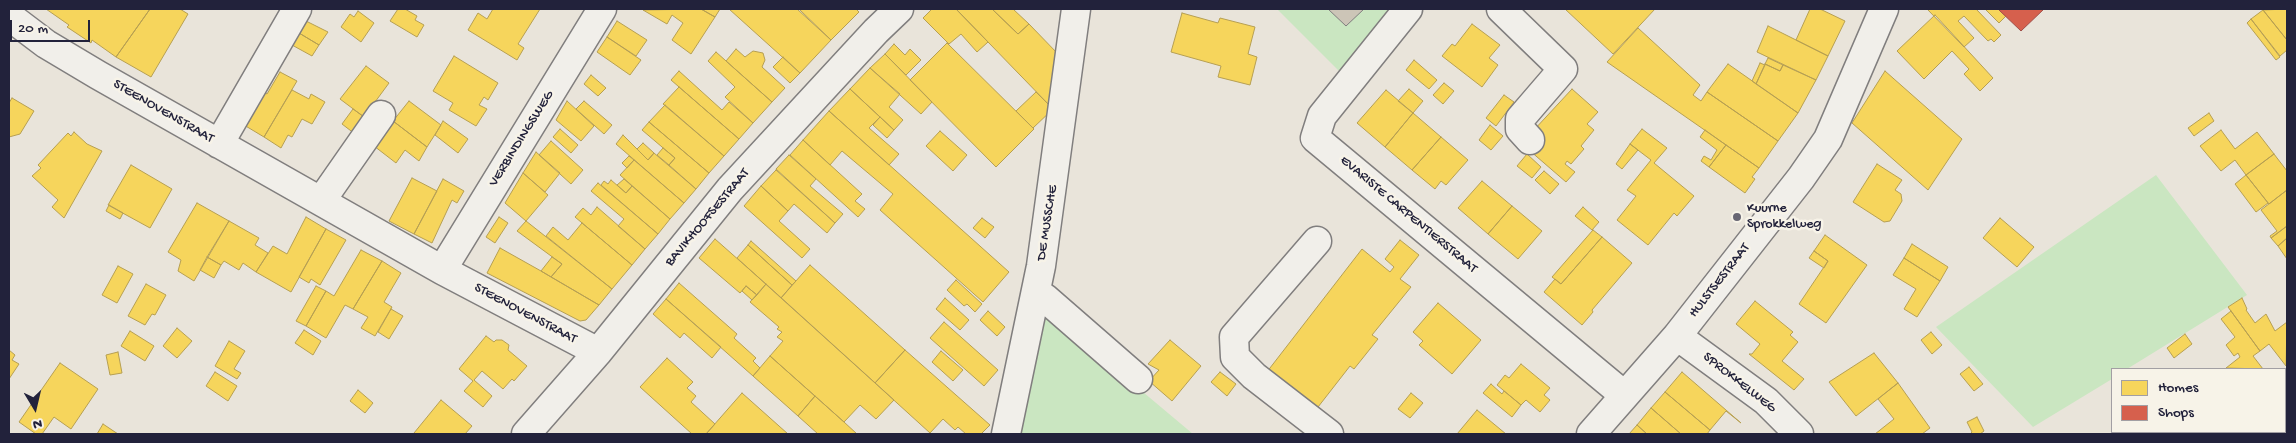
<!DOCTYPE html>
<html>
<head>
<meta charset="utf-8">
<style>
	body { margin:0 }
	#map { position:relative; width:2296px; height:443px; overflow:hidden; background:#e9e4da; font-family:"Gochi Hand",sans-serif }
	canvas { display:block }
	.frame { position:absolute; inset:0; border:10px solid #22223b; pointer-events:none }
	.legend { position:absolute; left:2111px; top:368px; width:175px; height:65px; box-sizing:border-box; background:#f7f3e8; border:1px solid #a29fa3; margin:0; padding:6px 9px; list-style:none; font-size:15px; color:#22223b }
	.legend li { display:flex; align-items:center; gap:10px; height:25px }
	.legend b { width:25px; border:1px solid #a29fa3 }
	.north { position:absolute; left:10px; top:383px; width:50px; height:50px; -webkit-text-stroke:4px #f7f3e8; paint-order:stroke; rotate:171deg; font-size:14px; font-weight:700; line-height:20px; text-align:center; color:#22223b }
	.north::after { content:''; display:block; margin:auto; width:18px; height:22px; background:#22223b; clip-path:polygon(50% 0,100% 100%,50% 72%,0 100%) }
	.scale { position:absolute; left:10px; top:20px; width:80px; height:22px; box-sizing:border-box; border:2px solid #22223b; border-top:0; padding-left:6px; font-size:15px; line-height:18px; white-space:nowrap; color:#22223b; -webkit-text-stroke:4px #f7f3e8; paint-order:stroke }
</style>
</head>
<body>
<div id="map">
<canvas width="2296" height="443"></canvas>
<div class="frame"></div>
<ul class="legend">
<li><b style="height:14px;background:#f6d55c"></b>Homes</li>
<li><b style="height:14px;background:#d6604d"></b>Shops</li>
</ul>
<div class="north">N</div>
<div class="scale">20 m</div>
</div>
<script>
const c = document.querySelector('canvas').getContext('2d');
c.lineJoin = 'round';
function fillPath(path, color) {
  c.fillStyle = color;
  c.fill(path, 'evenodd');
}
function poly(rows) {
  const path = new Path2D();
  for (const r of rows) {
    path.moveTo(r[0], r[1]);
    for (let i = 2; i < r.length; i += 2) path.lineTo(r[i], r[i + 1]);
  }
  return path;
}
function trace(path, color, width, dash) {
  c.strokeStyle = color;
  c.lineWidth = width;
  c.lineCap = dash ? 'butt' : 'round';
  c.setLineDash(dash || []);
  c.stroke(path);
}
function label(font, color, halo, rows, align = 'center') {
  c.font = font + ' "Gochi Hand",sans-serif';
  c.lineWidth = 5;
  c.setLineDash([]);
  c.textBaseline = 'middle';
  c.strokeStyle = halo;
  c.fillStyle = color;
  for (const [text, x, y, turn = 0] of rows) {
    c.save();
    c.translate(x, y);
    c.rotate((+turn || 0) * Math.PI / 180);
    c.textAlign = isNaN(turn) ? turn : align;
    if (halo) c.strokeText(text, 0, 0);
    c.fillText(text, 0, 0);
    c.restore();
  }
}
fillPath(poly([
	[1277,9,1401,9,1344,76],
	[2156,175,2247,295,2127,369,2112,369,2112,379,2033,427,1936,327],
	[1042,307,1112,366,1193,434,1016,434]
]), '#cae6c1');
const homes = poly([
	[46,9,150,9,116,57,92,40,91,43,67,27,69,25,46,9],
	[150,9,180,9,188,14,151,77,116,57,150,9],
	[398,9,405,9,417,16,415,20,424,25,417,37,390,21,398,9],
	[493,9,540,9,518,44,524,48,517,60,468,30,478,13,487,19,493,9],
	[701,9,715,17,691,54,672,40,683,23,672,15,667,24,643,10,701,9],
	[701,9,720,9,715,17,701,9],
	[729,9,797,9,831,40,800,73,729,9],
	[799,9,856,9,859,12,831,40,799,9],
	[932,9,956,9,988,42,977,52,961,34,949,44,923,18,932,9],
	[956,9,992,9,1018,34,1029,24,1059,55,1053,109,956,9],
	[992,9,1013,9,1029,24,1018,34,992,9],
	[1565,9,1655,9,1613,54,1565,9],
	[1810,9,1820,9,1845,21,1828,56,1796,40,1810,9],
	[1927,9,1976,9,2001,35,1994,42,1991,39,1988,41,1964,16,1958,21,1974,38,1964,47,1927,9],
	[1985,9,1998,9,2006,16,1999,23,1985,9],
	[2287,9,2287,40,2263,10,2287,9],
	[2263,10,2287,40,2287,50,2280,56,2251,19,2263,10],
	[358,11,374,23,361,42,341,27,350,14,354,17,358,11],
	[1182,13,1218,23,1220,18,1255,27,1248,54,1257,57,1250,85,1218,77,1221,66,1171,52,1182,13],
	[1935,15,1993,78,1980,91,1964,74,1969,69,1952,51,1924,79,1897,51,1935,15],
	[2251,19,2280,57,2276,60,2247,23,2251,19],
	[306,21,328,32,319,45,299,33,306,21],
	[617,21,647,40,636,56,607,37,617,21],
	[1472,24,1500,45,1489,58,1498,65,1482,87,1442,56,1452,44,1455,46,1472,24],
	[1768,26,1828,56,1816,80,1757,52,1768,26],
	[1638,28,1700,85,1693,95,1701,101,1707,92,1778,141,1759,168,1607,62,1638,28],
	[299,33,319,45,312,56,292,45,299,33],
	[607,37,641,60,630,75,597,52,607,37],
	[947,43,1034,129,996,167,910,80,947,43],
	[894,44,905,55,910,49,921,60,906,75,885,54,894,44],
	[736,49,745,57,753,51,763,53,765,60,762,67,785,88,772,102,726,61,736,49],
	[716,52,772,102,753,123,725,97,735,87,708,61,716,52],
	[885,54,932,102,921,114,870,68,885,54],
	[454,56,498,83,488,100,484,97,479,105,487,109,476,126,449,110,453,103,433,91,454,56],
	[783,57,800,73,790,83,773,67,783,57],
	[1768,58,1783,65,1780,71,1765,64,1768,58],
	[1414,60,1437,80,1429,89,1406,70,1414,60],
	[1760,63,1765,65,1756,84,1752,81,1760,63],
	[1728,64,1798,113,1778,141,1707,92,1728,64],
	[1765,64,1780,71,1783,65,1816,80,1798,113,1756,84,1765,64],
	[366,66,389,83,364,117,340,99,366,66],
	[870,68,900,94,889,107,903,120,894,130,850,89,870,68],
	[679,71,722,110,729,102,753,123,739,139,671,80,679,71],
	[1885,71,1962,139,1928,190,1852,123,1885,71],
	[280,72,297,81,264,137,244,125,259,89,267,94,280,72],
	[591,75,606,88,598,96,584,84,591,75],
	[1444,83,1454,91,1443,104,1433,95,1444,83],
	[679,87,739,139,724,156,663,104,679,87],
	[850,89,880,117,869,128,899,154,889,165,829,111,850,89],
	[1409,89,1423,101,1413,113,1398,101,1409,89],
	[1572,89,1598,112,1587,124,1594,130,1581,146,1584,149,1571,164,1567,161,1565,164,1575,172,1566,182,1529,150,1533,131,1572,89],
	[292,90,309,99,311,94,325,102,312,124,302,119,292,137,288,135,281,148,264,137,292,90],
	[1386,90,1413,113,1385,147,1357,123,1386,90],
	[1036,92,1053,109,1033,128,1016,111,1036,92],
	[1504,95,1514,102,1496,126,1486,118,1504,95],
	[12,98,34,111,20,134,9,137,9,103,12,98],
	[409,101,441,125,427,147,393,121,409,101],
	[567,101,594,126,581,141,556,120,567,101],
	[584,101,612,125,604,134,576,109,584,101],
	[665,105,724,156,709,173,649,122,665,105],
	[353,109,367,119,355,134,342,124,353,109],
	[829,111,1009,272,983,302,880,210,893,194,842,151,830,165,803,140,829,111],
	[1413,113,1441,137,1412,170,1385,147,1413,113],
	[2209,113,2214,121,2194,136,2188,128,2209,113],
	[880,117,894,130,887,138,873,125,880,117],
	[393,121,427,147,419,161,405,150,396,163,374,146,393,121],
	[443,121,468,139,458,153,435,135,443,121],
	[649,122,709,173,696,189,669,165,675,158,642,130,649,122],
	[1490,125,1503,136,1491,150,1479,140,1490,125],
	[560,129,578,145,571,153,553,137,560,129],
	[1642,129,1667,148,1654,163,1694,196,1677,216,1674,213,1648,245,1617,220,1636,196,1627,190,1651,160,1630,144,1642,129],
	[1705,130,1726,145,1709,167,1701,161,1704,156,1711,160,1717,150,1700,137,1705,130],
	[2221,130,2235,149,2257,132,2274,154,2246,175,2235,160,2221,171,2200,146,2221,130],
	[940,131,967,155,953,171,926,146,940,131],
	[74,132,87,144,102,151,64,218,52,207,58,200,32,176,41,168,38,165,68,133,71,136,74,132],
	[623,135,648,160,654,153,696,189,684,203,616,144,623,135],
	[1441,137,1468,160,1446,185,1441,181,1435,189,1412,170,1441,137],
	[803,140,862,194,855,201,865,209,858,217,790,155,803,140],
	[551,141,583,170,571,184,539,155,551,141],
	[643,143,654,153,648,160,637,149,643,143],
	[1630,144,1638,150,1622,169,1616,164,1630,144],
	[1726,145,1759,168,1752,177,1755,179,1745,193,1709,167,1726,145],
	[663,148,675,158,669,165,657,155,663,148],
	[536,152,560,173,545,192,523,173,536,152],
	[1527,154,1541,167,1532,178,1517,166,1527,154],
	[2274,154,2287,171,2287,190,2269,204,2246,175,2274,154],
	[789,155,816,179,810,186,843,214,835,223,776,169,789,155],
	[629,156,634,160,627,168,622,163,629,156],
	[634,160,684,203,670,219,620,175,634,160],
	[1877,164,1902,180,1895,190,1901,194,1902,201,1890,221,1884,222,1853,202,1877,164],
	[131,165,172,189,150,228,108,205,131,165],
	[776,170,835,223,827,233,794,204,788,211,761,186,776,170],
	[1544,171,1559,184,1550,194,1535,180,1544,171],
	[523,173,548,195,526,221,505,203,523,173],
	[2246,175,2268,203,2256,212,2235,184,2246,175],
	[412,178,437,191,414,234,389,221,412,178],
	[443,179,464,191,457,203,452,200,432,243,414,234,443,179],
	[624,179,632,186,626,193,617,185,624,179],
	[611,180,626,193,632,186,670,219,658,234,601,185,604,181,608,184,611,180],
	[1482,181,1512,206,1488,234,1458,208,1482,181],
	[598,183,658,234,645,249,618,226,624,219,591,191,598,183],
	[761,186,788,211,779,221,810,249,802,258,744,206,761,186],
	[2287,190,2287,226,2271,238,2270,236,2277,231,2261,210,2287,190],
	[197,203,229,221,194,281,178,271,181,260,168,252,197,203],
	[109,205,123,213,120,219,106,211,109,205],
	[1512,206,1542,231,1518,259,1488,234,1512,206],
	[597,207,645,249,632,265,575,217,583,208,591,215,597,207],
	[1583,207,1599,222,1592,230,1575,216,1583,207],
	[306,217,326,229,291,292,256,272,273,246,287,254,306,217],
	[499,217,508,223,495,243,486,237,499,217],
	[982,218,994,227,985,238,973,228,982,218],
	[2000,218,2034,247,2017,267,1983,238,2000,218],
	[229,221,259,238,255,245,268,253,256,272,243,263,239,270,224,261,221,265,207,257,229,221],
	[526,221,612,289,599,305,551,277,562,264,517,231,526,221],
	[582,223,632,265,612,289,546,236,553,227,568,240,582,223],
	[2287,226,2287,238,2278,246,2271,238,2287,226],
	[326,229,346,240,320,285,311,279,309,283,299,277,326,229],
	[1593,230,1602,237,1561,284,1552,277,1593,230],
	[1825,235,1867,265,1826,323,1799,304,1828,261,1814,251,1825,235],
	[1602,237,1632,263,1592,310,1593,312,1582,325,1544,292,1555,279,1561,284,1602,237],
	[2287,238,2287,259,2278,246,2287,238],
	[715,239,766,284,757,295,746,286,740,293,699,258,715,239],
	[1400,240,1419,255,1400,279,1411,287,1372,335,1378,339,1354,369,1350,366,1311,416,1263,377,1362,249,1390,272,1394,267,1385,259,1400,240],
	[751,241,796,281,792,285,748,245,751,241],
	[1912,244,1948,267,1940,281,1904,258,1912,244],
	[748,245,792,285,781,298,737,258,748,245],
	[500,248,541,271,599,305,586,320,580,321,487,273,500,248],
	[361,250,382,261,353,309,345,305,326,338,306,326,326,291,334,296,361,250],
	[1814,251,1828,261,1824,268,1809,258,1814,251],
	[207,257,221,265,214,278,200,270,207,257],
	[552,257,562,264,551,277,541,271,552,257],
	[1904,258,1940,281,1917,317,1904,309,1916,289,1893,275,1904,258],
	[382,261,401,273,384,302,392,307,375,336,361,328,368,317,353,309,382,261],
	[810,265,905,350,875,383,781,298,810,265],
	[118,266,133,274,117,303,102,295,118,266],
	[956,280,982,304,975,312,967,304,964,306,947,290,956,280],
	[679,283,737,334,734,338,756,358,753,361,760,368,753,376,666,299,679,283],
	[146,284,166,295,155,315,152,314,145,325,128,316,146,284],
	[766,284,894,400,876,419,860,405,844,422,770,356,783,341,777,337,782,332,777,329,779,327,750,302,766,284],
	[316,286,326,291,306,326,296,321,316,286],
	[746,286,757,295,752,300,742,291,746,286],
	[945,298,969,320,960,330,936,309,945,298],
	[2242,298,2247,309,2246,310,2255,323,2266,314,2275,331,2287,322,2286,366,2269,344,2260,351,2228,307,2242,298],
	[666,299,721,347,712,358,684,333,680,338,653,314,666,299],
	[1755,301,1793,332,1790,335,1798,342,1782,361,1804,379,1794,390,1749,354,1752,354,1760,344,1736,324,1755,301],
	[1438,303,1481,340,1452,374,1419,345,1423,341,1413,332,1438,303],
	[391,309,403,316,389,339,378,332,391,309],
	[988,311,1005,327,997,336,980,320,988,311],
	[2231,311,2260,351,2253,356,2263,369,2226,368,2240,357,2238,353,2234,356,2226,345,2235,337,2221,319,2231,311],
	[944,322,998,370,984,386,930,338,944,322],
	[177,328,192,341,177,358,163,346,177,328],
	[304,330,321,341,313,355,295,343,304,330],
	[130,331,154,346,145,361,121,346,130,331],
	[1931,332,1942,345,1932,354,1921,340,1931,332],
	[2185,334,2192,344,2174,358,2167,348,2185,334],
	[486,336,494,342,496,340,502,340,509,345,508,350,527,366,514,381,512,379,503,389,482,371,474,380,492,396,483,407,464,391,473,381,459,369,486,336],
	[1170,340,1201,366,1172,401,1149,381,1159,370,1148,364,1170,340],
	[229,341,245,351,234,369,241,373,237,379,215,366,229,341],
	[9,350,15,355,12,360,19,364,9,379,9,350],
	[905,350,990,425,981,434,966,434,958,427,955,430,943,419,930,433,875,383,905,350],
	[941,351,963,370,953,381,932,362,941,351],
	[118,352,122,373,110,375,106,355,118,352],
	[1874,353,1898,383,1856,416,1829,382,1874,353],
	[770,356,815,396,798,416,753,376,770,356],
	[667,358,693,382,687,388,696,396,691,402,715,424,706,434,692,434,640,387,667,358],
	[60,363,98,389,71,429,54,417,42,434,36,434,19,422,60,363],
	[1521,364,1550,388,1544,395,1550,400,1540,412,1526,400,1521,405,1497,385,1505,375,1509,378,1521,364],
	[1969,367,1983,384,1974,391,1960,374,1969,367],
	[215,372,237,386,228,401,206,386,215,372],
	[1220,372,1236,384,1227,396,1211,382,1220,372],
	[1682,372,1741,423,1726,411,1710,430,1665,392,1682,372],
	[1898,383,1930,428,1922,434,1875,434,1894,419,1878,399,1898,383],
	[1491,384,1502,394,1504,391,1521,405,1512,417,1483,393,1491,384],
	[358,390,373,403,365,413,350,401,358,390],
	[1665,392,1710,430,1707,434,1681,434,1651,408,1665,392],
	[742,393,788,434,706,434,742,393],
	[1411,393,1423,403,1410,418,1398,409,1411,393],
	[815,396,844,422,857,434,818,434,798,416,815,396],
	[441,400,472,426,465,434,415,434,414,433,441,400],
	[1651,408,1681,434,1647,434,1637,425,1651,408],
	[1477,410,1506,434,1457,434,1477,410],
	[1977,417,1984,431,1980,434,1970,434,1972,432,1967,422,1977,417],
	[103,424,118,434,97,434,103,424],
	[1637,425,1647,434,1629,434,1637,425],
	[2132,432,2168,432,2170,434,2134,434,2132,432]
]);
fillPath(homes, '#f6d55c');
trace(homes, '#b69f52', 1);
const shops = poly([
	[1998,9,2044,9,2021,31,1998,9]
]);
fillPath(shops, '#d6604d');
trace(shops, '#a04d48', 1);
const building = poly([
	[1328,9,1364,9,1346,26,1328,9]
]);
fillPath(building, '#ccc5b7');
trace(building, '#807e7e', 1);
const minor = poly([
	[1408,9,1322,116,1315,138,1624,395],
	[1501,9,1563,69,1520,119,1520,129,1530,140],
	[9,16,46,44,98,75,442,270,598,352],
	[219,144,297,9],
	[321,201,381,115],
	[1317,241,1234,337,1235,357,1254,376,1329,434],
	[442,270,602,9],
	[1036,296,1045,298,1138,379],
	[1677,336,1766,401,1799,434],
	[526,434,598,352,730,189,876,31,899,9],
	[1006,434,1041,266,1076,9],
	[1591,434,1677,336,1801,178,1828,139,1884,9],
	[2271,434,2274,432]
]);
trace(minor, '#807e7e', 31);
trace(minor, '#f1efea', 28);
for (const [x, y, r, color] of [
	[1737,217,5,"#686673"]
]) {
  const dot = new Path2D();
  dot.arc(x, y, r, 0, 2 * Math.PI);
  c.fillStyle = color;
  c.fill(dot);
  trace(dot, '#f7f3e8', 2);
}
label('14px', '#22223b', '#f7f3e8', [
	["STEENOVENSTRAAT",163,112,30],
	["VERBINDINGSWEG",522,139,-58],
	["EVARISTE CARPENTIERSTRAAT",1408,215,40],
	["BAVIKHOOFSESTRAAT",708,218,-50],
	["DE MUSSCHE",1048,223,-81],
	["HULSTSESTRAAT",1720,281,-52],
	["STEENOVENSTRAAT",525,314,28],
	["SPROKKELWEG",1739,383,38]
]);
label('14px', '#22223b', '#f7f3e8', [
	["Kuurne",1747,209],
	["Sprokkelweg",1747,225]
], 'left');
</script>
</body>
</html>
